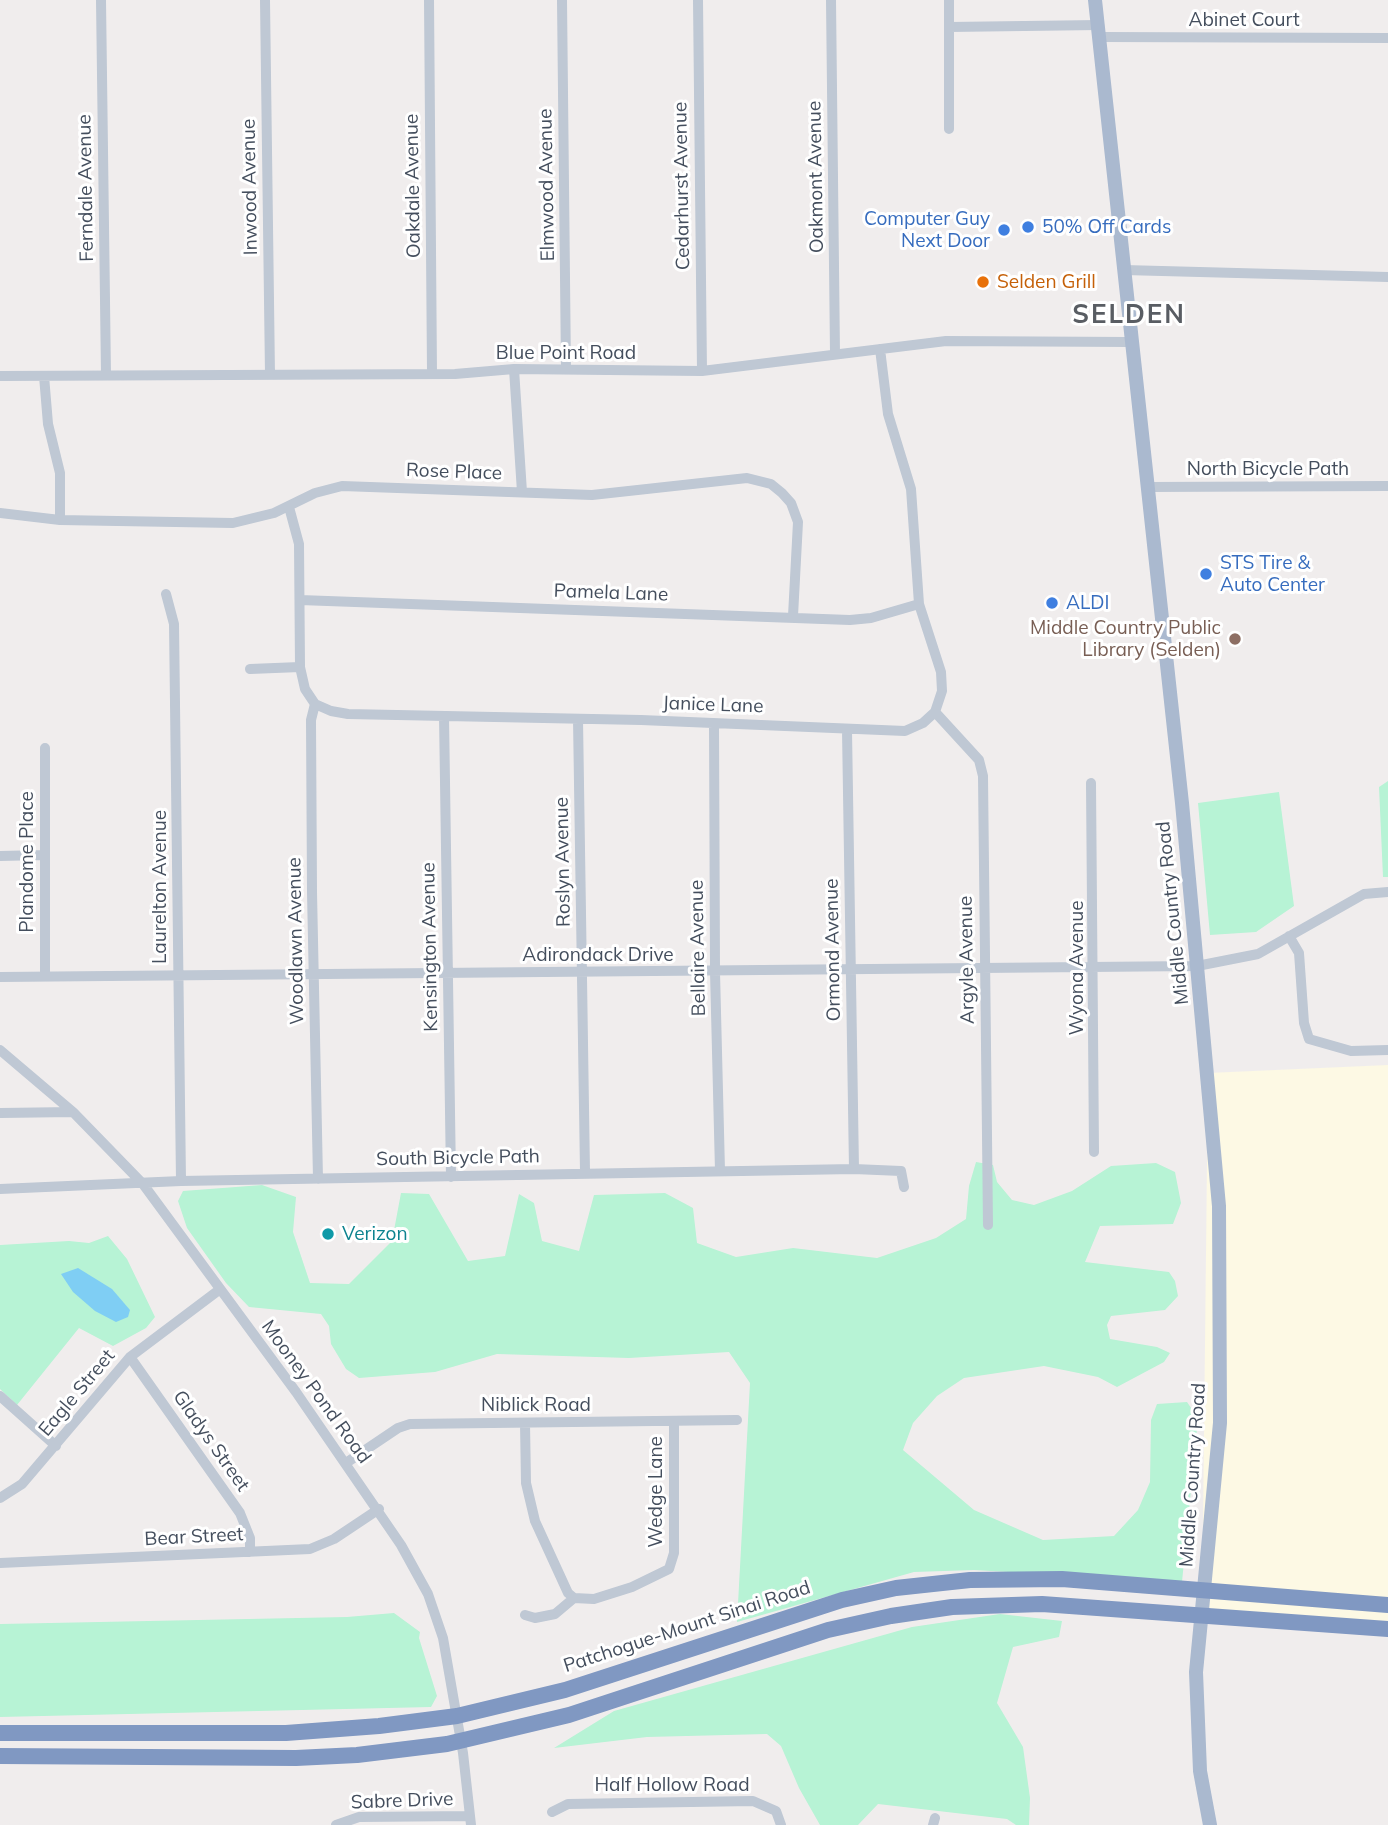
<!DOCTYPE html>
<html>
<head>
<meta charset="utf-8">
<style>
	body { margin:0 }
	canvas { display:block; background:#f0eded }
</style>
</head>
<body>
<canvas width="1388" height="1825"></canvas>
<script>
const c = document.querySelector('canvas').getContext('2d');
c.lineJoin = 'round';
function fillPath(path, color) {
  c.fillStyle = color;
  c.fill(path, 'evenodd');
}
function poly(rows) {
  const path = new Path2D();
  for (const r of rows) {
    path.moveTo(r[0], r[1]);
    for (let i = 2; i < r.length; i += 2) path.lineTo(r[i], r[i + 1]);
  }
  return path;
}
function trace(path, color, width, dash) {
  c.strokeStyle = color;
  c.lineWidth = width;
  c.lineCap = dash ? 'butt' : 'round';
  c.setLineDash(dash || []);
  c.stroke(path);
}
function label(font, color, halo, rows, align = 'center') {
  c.font = font + ' Mulish,sans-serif';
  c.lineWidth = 6;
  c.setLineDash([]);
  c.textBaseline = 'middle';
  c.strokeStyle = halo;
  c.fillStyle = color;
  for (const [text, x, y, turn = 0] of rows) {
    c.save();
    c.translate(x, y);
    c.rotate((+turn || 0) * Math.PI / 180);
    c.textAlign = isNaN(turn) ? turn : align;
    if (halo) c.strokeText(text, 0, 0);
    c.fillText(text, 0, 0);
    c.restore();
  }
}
fillPath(poly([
	[1388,1065,1388,1630,1202,1616,1208,1073]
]), '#fdf9e4');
fillPath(poly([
	[1388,781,1388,877,1383,877,1379,787],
	[1279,792,1294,906,1256,932,1210,935,1198,803],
	[976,1162,993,1165,997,1182,1012,1200,1034,1205,1072,1191,1111,1166,1156,1163,1175,1172,1181,1203,1173,1224,1100,1226,1085,1262,1169,1272,1175,1281,1178,1296,1165,1310,1111,1316,1107,1325,1110,1339,1157,1347,1170,1353,1164,1362,1117,1387,1098,1377,1044,1366,964,1378,937,1396,913,1423,903,1450,974,1510,1043,1540,1114,1536,1138,1510,1150,1482,1151,1420,1157,1404,1187,1402,1198,1418,1182,1582,974,1570,914,1572,737,1622,750,1383,729,1352,629,1358,497,1354,435,1372,359,1378,346,1369,331,1344,329,1326,321,1314,249,1307,226,1283,187,1228,178,1201,183,1191,262,1185,296,1197,293,1232,310,1283,349,1284,392,1241,401,1193,429,1194,468,1261,505,1256,519,1194,534,1203,542,1241,579,1251,594,1195,665,1193,693,1208,697,1243,736,1257,793,1248,877,1258,936,1238,966,1219,969,1186],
	[108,1236,127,1259,155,1317,146,1328,113,1346,79,1328,17,1405,0,1389,0,1245,69,1241,89,1243],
	[394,1613,420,1632,419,1638,437,1696,431,1707,0,1717,0,1624,347,1617],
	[1000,1614,1062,1621,1059,1637,1013,1647,997,1703,1023,1747,1030,1798,1029,1825,1016,1825,1007,1819,878,1804,858,1825,820,1825,799,1788,781,1746,767,1734,647,1737,554,1748,614,1711,912,1627]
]), '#b7f3d5');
fillPath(poly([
	[78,1268,112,1289,130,1310,128,1317,116,1322,95,1311,73,1292,61,1274]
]), '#7fcef4');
trace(poly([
	[101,0,106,375],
	[265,0,270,375],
	[429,0,432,373],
	[562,0,566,369],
	[698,0,702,371],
	[831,0,835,354],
	[949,0,949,129],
	[949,27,1099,25],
	[1101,37,1388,38],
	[1124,270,1388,277],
	[514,369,522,492],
	[0,376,455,374,514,369,702,371,946,341,1130,342],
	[44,376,48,424,60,473,60,520],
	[1148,487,1388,486],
	[289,507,299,544,300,667,305,689,315,704,331,711,348,714,641,720,905,731,923,723,935,712,942,691,941,672,919,604,911,489,888,414,880,349],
	[0,513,60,520,233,523,274,513,315,493,342,486,592,495,747,478,771,484,782,493,791,503,798,522,793,616],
	[166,594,174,624,181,1181],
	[300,600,850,620,871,618,919,604],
	[250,669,300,667],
	[315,704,311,720,312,892,318,1179],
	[935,712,979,760,983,776,988,1225],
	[444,716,451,1177],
	[578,719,585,1172],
	[714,724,715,972,720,1171],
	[847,730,854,1169],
	[45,748,45,976],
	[1091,783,1094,1152],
	[0,856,43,855],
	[1289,936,1299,953,1304,1023,1309,1039,1351,1051,1388,1050],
	[0,977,1197,966,1258,954,1364,894,1388,892],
	[0,1050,73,1112,143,1184,296,1392,401,1545,428,1594,443,1638,463,1753,471,1825],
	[0,1113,73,1112],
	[0,1189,181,1181,854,1169,901,1171,904,1187],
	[130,1357,240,1513,250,1538,250,1552],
	[0,1396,56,1446],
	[525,1423,526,1483,535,1521,568,1593,574,1598,594,1599,632,1587,669,1569,674,1553,674,1421],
	[346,1463,398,1428,410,1424,737,1420],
	[0,1498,22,1484,130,1357,219,1290],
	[0,1563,310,1549,334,1539,379,1509],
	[525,1615,535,1618,555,1614,574,1598],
	[552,1812,568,1804,753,1801,776,1811,781,1825],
	[336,1825,359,1817,470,1816],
	[933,1825,935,1818]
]), '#bfc8d4', 10);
trace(poly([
	[1095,0,1182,803,1219,1206,1220,1423,1196,1672,1200,1771,1210,1825]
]), '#aab9cf', 14);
trace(poly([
	[0,1733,286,1733,379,1726,457,1716,565,1690,842,1600,896,1588,970,1580,1062,1579,1388,1605],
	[0,1756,296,1758,357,1755,447,1744,569,1715,828,1630,891,1616,952,1607,1042,1604,1388,1629]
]), '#8098c2', 16);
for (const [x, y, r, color] of [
	[1028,227,7,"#3f7fe0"],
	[1004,230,7,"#3f7fe0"],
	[983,282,7,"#e8710a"],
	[1206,574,7,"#3f7fe0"],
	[1052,603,7,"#3f7fe0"],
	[1235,639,7,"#8d6e63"],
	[328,1234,7,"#0f9aa8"]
]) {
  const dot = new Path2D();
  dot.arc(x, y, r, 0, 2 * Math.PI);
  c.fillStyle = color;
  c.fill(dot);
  trace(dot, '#fff', 2.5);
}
label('19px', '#444e5d', '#fff', [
	["Abinet Court",1244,20],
	["Oakmont Avenue",816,177,-91],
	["Elmwood Avenue",547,185,-91],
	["Oakdale Avenue",413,186,-91],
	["Cedarhurst Avenue",682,186,-91],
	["Inwood Avenue",250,187,-91],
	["Ferndale Avenue",86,188,-91],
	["Blue Point Road",566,353],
	["North Bicycle Path",1268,469],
	["Rose Place",454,472,2],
	["Pamela Lane",611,593,2],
	["Janice Lane",713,705,2],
	["Plandome Place",27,862,-90],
	["Roslyn Avenue",563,862,-91],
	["Laurelton Avenue",160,887,-90],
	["Middle Country Road",1173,913,-96],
	["Woodlawn Avenue",296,941,-91],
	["Kensington Avenue",430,947,-91],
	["Bellaire Avenue",698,948,-91],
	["Ormond Avenue",833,950,-91],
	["Adirondack Drive",598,955],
	["Argyle Avenue",967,960,-91],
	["Wyona Avenue",1077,968,-90],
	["South Bicycle Path",458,1158,-1],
	["Mooney Pond Road",316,1392,54],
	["Eagle Street",77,1393,-50],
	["Niblick Road",536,1405],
	["Gladys Street",211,1441,55],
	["Middle Country Road",1193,1475,-86],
	["Wedge Lane",656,1492,-90],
	["Bear Street",194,1537,-3],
	["Patchogue-Mount Sinai Road",687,1627,-18],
	["Half Hollow Road",672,1785],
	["Sabre Drive",402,1801,-2]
]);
label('19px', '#366cbe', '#fff', [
	["Computer Guy",990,219,"right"],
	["Next Door",990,241,"right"],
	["50% Off Cards",1042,227],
	["STS Tire &",1220,563],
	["Auto Center",1220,585],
	["ALDI",1066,603]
], 'left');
label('19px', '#c56008', '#fff', [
	["Selden Grill",997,282]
], 'left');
label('19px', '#785e54', '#fff', [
	["Middle Country Public",1221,628],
	["Library (Selden)",1221,650]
], 'right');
label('19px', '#0d838f', '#fff', [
	["Verizon",342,1234]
], 'left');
c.letterSpacing = '2px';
label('bold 26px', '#595d63', '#fff', [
	["SELDEN",1129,315]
]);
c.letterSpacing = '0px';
</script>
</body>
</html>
